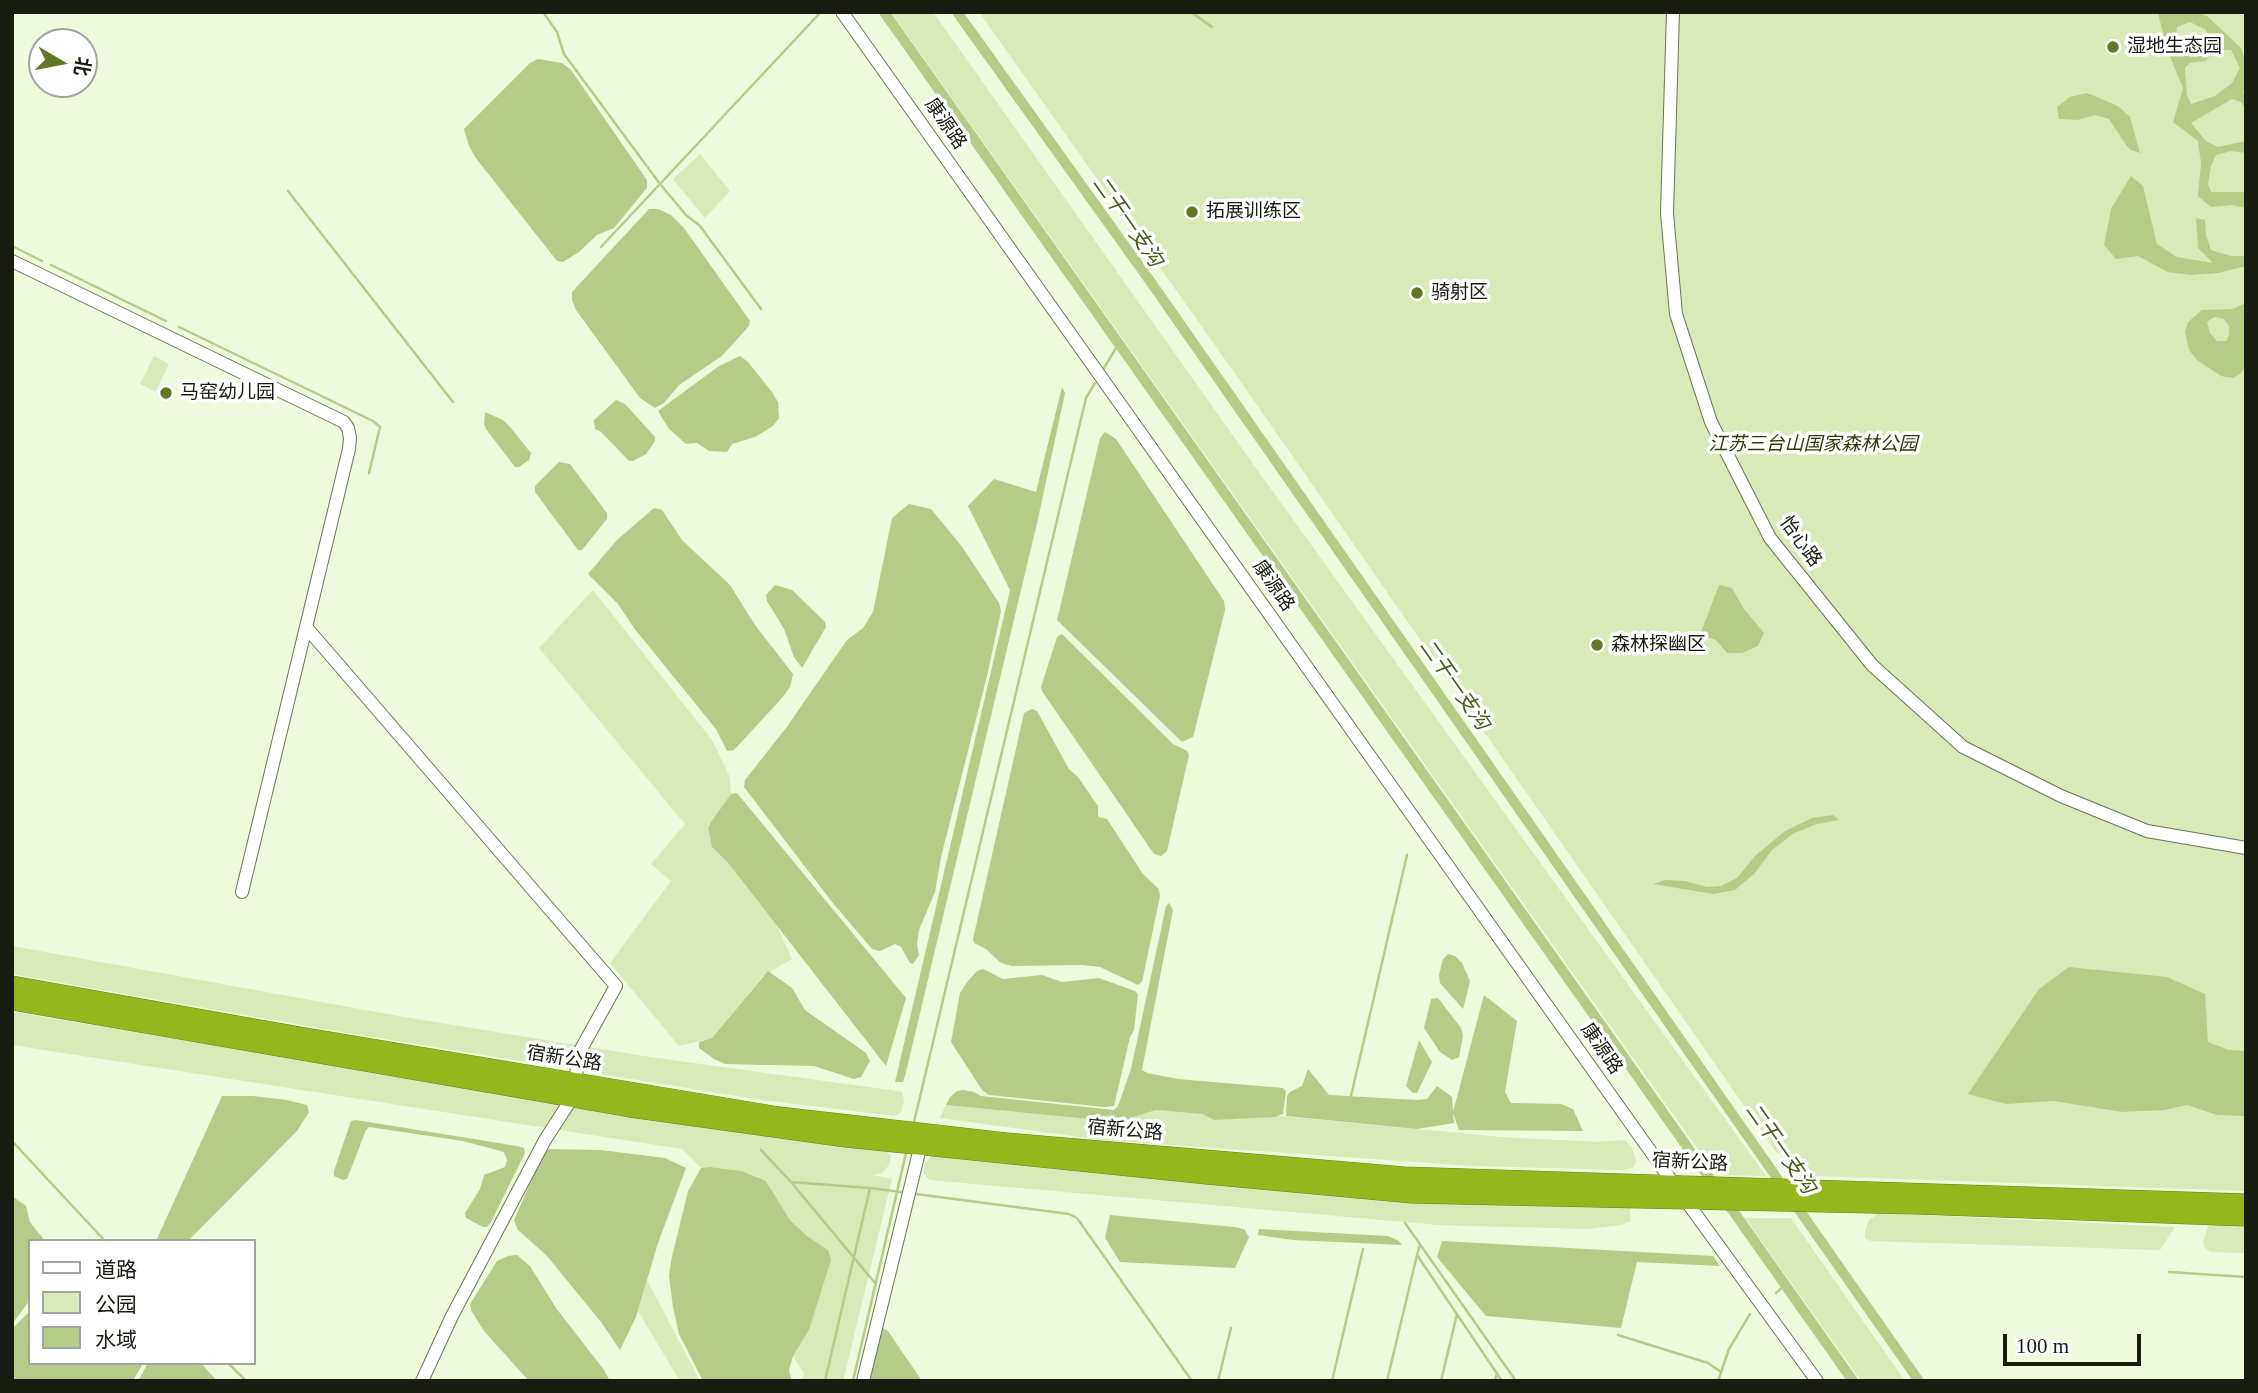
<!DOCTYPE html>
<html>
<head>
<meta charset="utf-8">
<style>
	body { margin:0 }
	#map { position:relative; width:2258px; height:1393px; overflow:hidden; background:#eff9db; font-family:"Times New Roman","Noto Sans SC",serif }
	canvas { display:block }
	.frame { position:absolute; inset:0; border:14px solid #171b10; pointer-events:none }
	.legend { position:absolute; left:28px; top:1239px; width:228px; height:126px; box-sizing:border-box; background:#fff; border:2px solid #a2a49f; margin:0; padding:9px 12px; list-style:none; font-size:21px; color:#171b10 }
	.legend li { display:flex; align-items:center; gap:14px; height:35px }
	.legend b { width:35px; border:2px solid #a2a49f }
	.north { position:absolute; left:28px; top:28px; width:70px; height:70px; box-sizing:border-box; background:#fff; border:2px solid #a2a49f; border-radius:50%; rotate:100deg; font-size:19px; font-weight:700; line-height:28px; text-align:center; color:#171b10 }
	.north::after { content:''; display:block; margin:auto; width:24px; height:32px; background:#627626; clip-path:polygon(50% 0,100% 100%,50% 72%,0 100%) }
	.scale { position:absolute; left:2003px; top:1334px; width:138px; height:32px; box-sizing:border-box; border:4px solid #171b10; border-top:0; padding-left:9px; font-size:21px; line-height:24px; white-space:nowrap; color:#171b10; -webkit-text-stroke:5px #fff; paint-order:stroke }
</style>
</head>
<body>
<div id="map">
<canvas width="2258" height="1393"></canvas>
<div class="frame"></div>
<ul class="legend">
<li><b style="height:9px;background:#fff"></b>道路</li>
<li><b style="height:19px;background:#d9e9b7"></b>公园</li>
<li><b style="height:19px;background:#b7cb89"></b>水域</li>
</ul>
<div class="north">北</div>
<div class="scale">100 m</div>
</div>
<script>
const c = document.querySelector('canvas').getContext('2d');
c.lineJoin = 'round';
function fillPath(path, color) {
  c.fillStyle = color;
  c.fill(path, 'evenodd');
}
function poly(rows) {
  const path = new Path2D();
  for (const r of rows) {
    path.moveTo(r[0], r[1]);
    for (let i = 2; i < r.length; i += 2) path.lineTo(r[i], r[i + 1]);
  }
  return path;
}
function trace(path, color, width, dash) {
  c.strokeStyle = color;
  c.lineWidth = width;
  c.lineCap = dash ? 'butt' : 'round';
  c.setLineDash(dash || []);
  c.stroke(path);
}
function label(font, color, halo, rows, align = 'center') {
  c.font = font + ' "Times New Roman","Noto Sans SC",serif';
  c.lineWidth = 7;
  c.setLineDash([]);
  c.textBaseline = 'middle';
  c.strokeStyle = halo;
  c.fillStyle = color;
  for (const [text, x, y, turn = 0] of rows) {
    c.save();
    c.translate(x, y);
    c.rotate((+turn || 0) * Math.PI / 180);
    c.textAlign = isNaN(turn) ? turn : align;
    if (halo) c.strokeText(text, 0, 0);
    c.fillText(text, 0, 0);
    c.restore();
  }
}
fillPath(poly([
	[891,12,933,12,1258,471,1766,1176,1716,1175],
	[979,12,2246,12,2246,1191,1816,1176,1799,1173,1791,1167,1787,1153,1777,1153,1234,372],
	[700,154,730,191,705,218,673,179],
	[154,356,169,364,155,392,140,384],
	[593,590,712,740,729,775,731,794,708,828,712,847,729,864,776,924,792,959,763,976,712,1038,679,1046,610,963,671,881,651,864,685,824,539,648],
	[12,946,410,1018,650,1057,890,1090,902,1092,904,1101,902,1111,895,1116,761,1100,330,1030,12,974],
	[12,1012,270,1054,646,1119,884,1150,891,1156,889,1165,882,1173,873,1175,892,1179,843,1381,802,1381,804,1373,793,1356,809,1330,828,1250,807,1236,790,1220,766,1181,743,1171,710,1167,701,1168,682,1149,12,1045],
	[946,1105,1119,1122,1156,1110,1202,1114,1214,1120,1280,1116,1501,1137,1598,1142,1625,1140,1631,1146,1636,1160,1634,1167,1623,1170,1472,1166,1102,1140,940,1118],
	[932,1155,1630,1207,1631,1221,1621,1225,1588,1229,1439,1225,929,1180,923,1172,924,1165],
	[1879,1213,2175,1227,2160,1250,1871,1241,1865,1238,1865,1231,1869,1220],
	[1745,1218,1791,1218,1905,1381,1861,1381],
	[2209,1224,2246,1226,2246,1253,2211,1252,2205,1248,2203,1242],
	[647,1280,700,1381,680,1381,638,1311]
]), '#d9e9b7');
fillPath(poly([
	[2193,12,2207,16,2241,48,2246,63,2246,85,2243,93,2246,97,2246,110,2241,102,2232,99,2191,123,2206,141,2218,147,2246,141,2246,153,2231,151,2216,155,2211,166,2208,184,2211,192,2246,192,2246,208,2232,205,2211,207,2198,196,2201,163,2198,141,2173,122,2183,88,2167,49,2158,13],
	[2190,22,2206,30,2213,43,2209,50,2202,55,2187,56,2175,44,2177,27],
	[2217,50,2231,50,2240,68,2232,83,2215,96,2191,104,2187,95,2185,68,2190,63,2205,61],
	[538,59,562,63,571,70,647,180,647,188,614,228,597,235,579,252,563,262,557,261,475,157,469,146,464,129,530,63],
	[2087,93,2118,106,2130,117,2140,153,2131,150,2126,145,2109,119,2095,115,2078,120,2059,119,2057,107,2070,97],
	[2131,176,2143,186,2157,244,2177,257,2213,263,2198,248,2196,218,2205,220,2206,235,2211,250,2231,256,2246,256,2246,266,2218,273,2191,275,2168,272,2138,256,2116,259,2104,245,2111,209],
	[649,209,658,209,671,215,684,228,750,321,749,326,722,356,679,385,664,403,655,408,640,398,576,310,572,300,572,292],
	[2246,303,2246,366,2240,374,2233,378,2221,376,2197,360,2189,350,2185,332,2188,322,2202,310,2232,309],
	[2214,317,2224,319,2229,326,2229,335,2226,341,2217,341,2210,333,2207,322],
	[740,356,748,362,772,392,778,402,779,418,773,426,755,437,732,444,727,452,709,451,697,443,686,444,669,429,658,411,719,366],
	[1062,387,1065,393,1038,519,905,1076,903,1082,895,1082,1010,590,968,506,994,479,1036,492],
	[616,400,625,404,655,437,655,441,646,454,633,461,629,461,600,431,595,429,594,420],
	[485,412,503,420,511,428,531,453,529,460,519,467,515,467,486,429,484,424],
	[1105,432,1116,439,1224,601,1225,610,1193,737,1182,742,1057,620,1100,438],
	[559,462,570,464,607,513,607,519,582,550,578,550,535,492,535,486],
	[909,504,931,509,963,548,999,603,1001,611,987,676,941,857,935,892,919,930,917,944,919,955,913,964,910,963,901,947,895,944,880,951,872,949,832,902,744,787,745,780,786,728,847,640,863,628,873,612,892,518],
	[654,508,662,510,682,540,730,585,755,625,793,674,790,687,782,698,734,750,727,751,716,729,634,628,618,604,588,574,617,540],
	[775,585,792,590,825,622,826,627,802,668,794,657,784,629,767,601,766,595],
	[1719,585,1732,588,1744,609,1764,633,1758,646,1742,653,1727,653,1716,640,1700,635],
	[1062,634,1173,744,1187,751,1189,755,1167,851,1161,856,1154,854,1042,691,1041,687,1057,637],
	[1032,709,1037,711,1069,769,1078,777,1098,806,1098,817,1107,819,1143,874,1159,889,1160,896,1142,982,1138,985,1100,967,1082,965,1012,966,1001,963,986,949,974,943,973,939,1024,713],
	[737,793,906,998,886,1066,729,864,712,847,708,828,711,822,731,794],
	[1833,815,1839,820,1817,824,1794,833,1772,850,1754,874,1735,890,1713,894,1653,884,1666,880,1685,881,1707,887,1721,886,1737,878,1755,856,1785,831,1812,818],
	[1169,903,1173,910,1142,1070,1147,1073,1178,1079,1283,1088,1286,1091,1283,1114,1275,1117,1214,1120,1202,1114,1156,1110,1119,1122,946,1105,950,1097,957,1091,963,1090,974,1092,981,1096,1114,1110,1118,1106,1131,1069,1166,906],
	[1448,954,1455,956,1462,963,1470,981,1463,1009,1440,983,1439,975,1443,959],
	[2069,967,2167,977,2205,994,2208,1042,2229,1050,2246,1051,2246,1116,2217,1115,2187,1105,2164,1110,2122,1112,2054,1101,2006,1104,1968,1094,2039,989],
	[983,969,1003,979,1042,975,1062,982,1099,978,1135,991,1138,994,1134,1030,1130,1037,1114,1106,1104,1107,989,1095,982,1090,951,1042,960,993,968,981,977,971],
	[768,971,792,988,805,1010,866,1053,870,1061,861,1077,854,1079,814,1066,725,1064,714,1059,699,1048,699,1042,712,1038],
	[1484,995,1517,1021,1505,1092,1511,1103,1561,1104,1573,1109,1583,1131,1459,1130,1453,1113,1454,1123,1417,1129,1286,1116,1287,1096,1290,1092,1302,1086,1308,1069,1329,1095,1417,1100,1427,1099,1437,1086,1452,1097,1453,1112],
	[1438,998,1461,1028,1463,1036,1459,1057,1452,1060,1440,1052,1424,1028,1431,999],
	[1419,1040,1432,1062,1417,1093,1413,1093,1406,1086],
	[222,1096,253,1096,287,1100,307,1105,309,1112,297,1131,188,1241,156,1241],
	[356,1120,517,1146,524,1148,525,1153,491,1222,487,1227,483,1227,466,1218,465,1213,480,1189,484,1175,505,1167,507,1160,504,1152,463,1141,369,1127,366,1130,347,1179,343,1180,334,1176,334,1171,351,1121],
	[549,1149,600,1150,665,1158,686,1168,658,1243,636,1317,620,1350,601,1322,547,1256,518,1230,514,1220,542,1156],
	[710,1167,742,1171,766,1181,790,1220,807,1236,828,1250,831,1260,809,1330,793,1356,789,1370,792,1381,703,1381,679,1334,673,1307,669,1276,671,1261,688,1191,701,1168],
	[12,1196,26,1206,30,1222,45,1241,30,1241,30,1300,12,1324],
	[1110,1215,1234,1227,1244,1229,1249,1237,1235,1268,1120,1262,1105,1238],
	[1259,1229,1388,1236,1399,1241,1402,1245,1293,1240,1258,1235],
	[1442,1241,1713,1256,1720,1266,1637,1262,1621,1328,1486,1316,1437,1257],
	[517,1255,530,1266,556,1308,604,1370,610,1381,529,1381,484,1331,472,1312,470,1304,497,1261,508,1256],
	[30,1311,30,1363,142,1365,133,1381,12,1381,12,1329],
	[881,1327,888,1331,922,1381,866,1381],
	[148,1363,201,1363,217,1381,138,1381]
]), '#b7cb89');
trace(poly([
	[543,12,557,32,564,54,660,184,686,215,700,226,761,309],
	[1191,12,1212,27],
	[288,191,453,402],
	[12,246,42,261],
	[601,247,819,14],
	[51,265,166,321],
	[179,327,373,421,380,427,369,473],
	[1104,368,1119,343],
	[1351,1096,1407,855],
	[914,1122,1086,398,1095,383],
	[12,1141,105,1241],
	[761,1150,791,1182,875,1283],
	[791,1182,870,1188,901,1192],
	[916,1194,1069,1214,1077,1218,1192,1381],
	[1405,1223,1516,1381],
	[1420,1245,1417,1255,1502,1381],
	[2169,1272,2246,1277],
	[1776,1293,1785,1285],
	[1618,1335,1708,1363,1721,1372],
	[228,1363,246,1381],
	[825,1381,870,1188],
	[853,1381,906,1153],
	[1218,1381,1231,1328],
	[1332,1381,1363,1249],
	[1387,1381,1417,1255],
	[1441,1381,1457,1314],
	[1495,1381,1497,1373],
	[1718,1381,1729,1349,1750,1314]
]), '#b7cb89', 2.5);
trace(poly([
	[884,12,1715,1186],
	[957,12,1150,281,1784,1188],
	[1726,1201,1853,1381],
	[1793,1201,1919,1381]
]), '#b7cb89', 10);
const minor = poly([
	[842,12,1673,1183,1817,1381],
	[1673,12,1667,213,1676,314,1711,422,1770,538,1872,665,1963,747,2061,796,2147,831,2246,848],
	[12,261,344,422,348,428,350,438,349,449,242,892],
	[306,627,616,986,580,1051,572,1098,545,1140,452,1316,422,1381],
	[863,1381,922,1140]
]);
const highway = poly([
	[12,985,300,1036,779,1116,1006,1142,1404,1176,2246,1203],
	[12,1001,630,1108,846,1138,1207,1175,1412,1194,1917,1205,2246,1217]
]);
trace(minor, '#6c745a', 14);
trace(highway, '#698018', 19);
trace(minor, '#fff', 12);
trace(highway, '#95b61d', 18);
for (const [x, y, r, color] of [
	[2113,47,7,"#627626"],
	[1192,212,7,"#627626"],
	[1417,293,7,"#627626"],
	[166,393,7,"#627626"],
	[1597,645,7,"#627626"]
]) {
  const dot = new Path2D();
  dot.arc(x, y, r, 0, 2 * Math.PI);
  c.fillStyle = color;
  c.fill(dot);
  trace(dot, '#fff', 2.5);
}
label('19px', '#171b10', '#fff', [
	["湿地生态园",2127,47],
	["拓展训练区",1206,212],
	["骑射区",1431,293],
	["马窑幼儿园",180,393],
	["森林探幽区",1611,645]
], 'left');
label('19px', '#171b10', '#fff', [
	["康源路",945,124,55],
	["怡心路",1800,542,54],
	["康源路",1273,586,55],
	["康源路",1601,1049,55],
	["宿新公路",564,1059,9],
	["宿新公路",1125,1131,5],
	["宿新公路",1690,1163,3]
]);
label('italic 19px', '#2e3a07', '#fff', [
	["江苏三台山国家森林公园",1813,445]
]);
label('italic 21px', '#4b5c15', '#fff', [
	["二干一支沟",1127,222,55],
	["二干一支沟",1454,685,55],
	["二干一支沟",1780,1149,55]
]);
</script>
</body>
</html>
